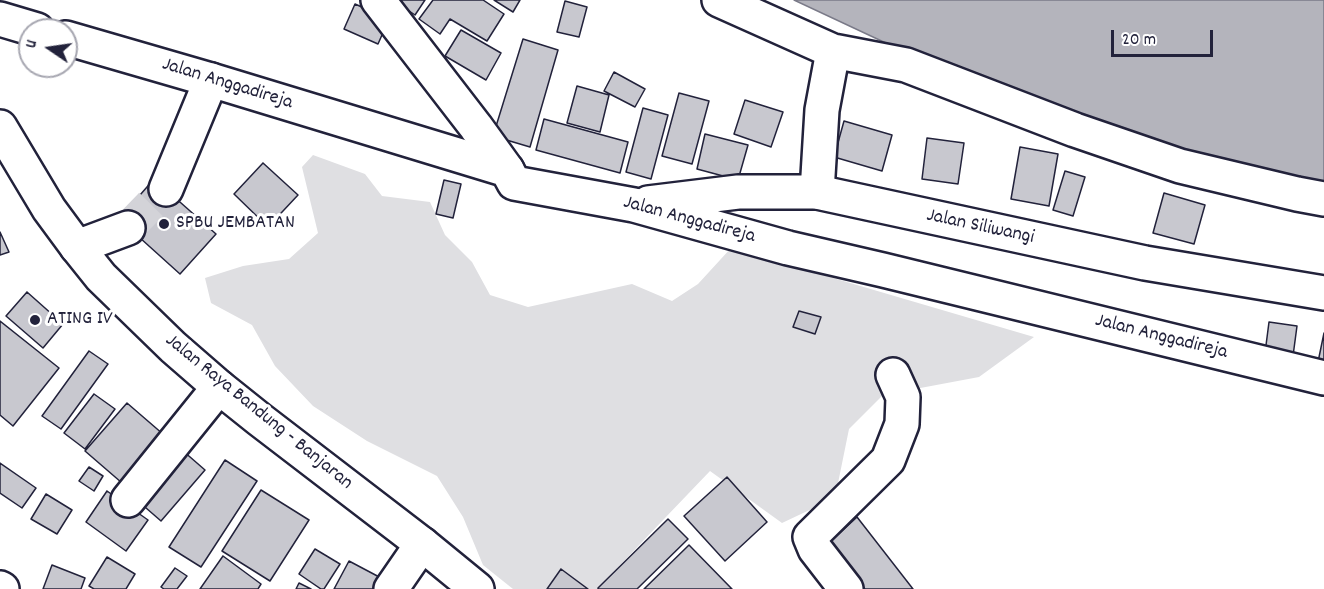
<!DOCTYPE html>
<html>
<head>
<meta charset="utf-8">
<style>
	body { margin:0 }
	#map { position:relative; width:1324px; height:589px; overflow:hidden; background:#fff; font-family:Dekko,sans-serif }
	canvas { display:block }
	.north { position:absolute; left:18px; top:18px; width:60px; height:60px; box-sizing:border-box; background:#fff; border:2px solid #a7a7b1; border-radius:50%; rotate:283deg; font-size:16px; font-weight:700; line-height:24px; text-align:center; color:#22223b }
	.north::after { content:''; display:block; margin:auto; width:21px; height:27px; background:#22223b; clip-path:polygon(50% 0,100% 100%,50% 72%,0 100%) }
	.scale { position:absolute; left:1111px; top:30px; width:102px; height:27px; box-sizing:border-box; border:3px solid #22223b; border-top:0; padding-left:8px; font-size:18px; line-height:21px; white-space:nowrap; color:#22223b; -webkit-text-stroke:4px #fff; paint-order:stroke }
</style>
</head>
<body>
<div id="map">
<canvas width="1324" height="589"></canvas>
<div class="north">U</div>
<div class="scale">20 m</div>
</div>
<script>
const c = document.querySelector('canvas').getContext('2d');
c.lineJoin = 'round';
function fillPath(path, color) {
  c.fillStyle = color;
  c.fill(path, 'evenodd');
}
function poly(rows) {
  const path = new Path2D();
  for (const r of rows) {
    path.moveTo(r[0], r[1]);
    for (let i = 2; i < r.length; i += 2) path.lineTo(r[i], r[i + 1]);
  }
  return path;
}
function trace(path, color, width, dash) {
  c.strokeStyle = color;
  c.lineWidth = width;
  c.lineCap = dash ? 'butt' : 'round';
  c.setLineDash(dash || []);
  c.stroke(path);
}
function label(font, color, halo, rows, align = 'center') {
  c.font = font + ' Dekko,sans-serif';
  c.lineWidth = 6;
  c.setLineDash([]);
  c.textBaseline = 'middle';
  c.strokeStyle = halo;
  c.fillStyle = color;
  for (const [text, x, y, turn = 0] of rows) {
    c.save();
    c.translate(x, y);
    c.rotate((+turn || 0) * Math.PI / 180);
    c.textAlign = isNaN(turn) ? turn : align;
    if (halo) c.strokeText(text, 0, 0);
    c.fillText(text, 0, 0);
    c.restore();
  }
}
fillPath(poly([
	[313,155,365,174,382,196,430,202,445,235,472,262,490,295,528,307,632,284,672,301,698,284,731,248,1034,337,979,377,883,395,849,429,835,498,782,523,710,471,597,589,513,589,483,565,463,517,437,476,367,441,313,406,275,366,252,325,211,303,205,278,243,266,289,259,318,233,302,167]
]), '#dfdfe2');
const water = poly([
	[794,0,1324,0,1324,182,1275,175,1151,140,1051,108,888,44,794,0]
]);
fillPath(water, '#b4b4bc');
trace(water, '#7a7a88', 1.5);
const building = poly([
	[402,0,425,0,415,15,399,4,402,0],
	[433,0,483,0,504,14,487,41,450,19,440,34,419,19,433,0],
	[494,0,520,0,513,12,494,0],
	[565,1,587,7,579,37,557,32,565,1],
	[355,4,389,19,378,44,344,29,355,4],
	[461,30,501,53,486,80,445,56,461,30],
	[523,39,558,50,530,147,493,136,523,39],
	[614,72,645,89,635,107,604,91,614,72],
	[577,86,609,95,600,132,567,123,577,86],
	[679,93,709,101,692,164,662,156,679,93],
	[745,100,783,112,771,147,734,134,745,100],
	[643,108,668,115,651,179,626,172,643,108],
	[544,119,628,142,620,173,536,150,544,119],
	[844,121,892,135,882,171,834,157,844,121],
	[705,134,748,145,738,180,697,169,705,134],
	[927,138,964,143,958,184,922,179,927,138],
	[1020,147,1058,154,1049,206,1011,199,1020,147],
	[263,163,298,195,268,227,234,194,263,163],
	[1065,171,1085,177,1073,216,1053,210,1065,171],
	[154,179,216,234,180,274,119,219,154,179],
	[444,180,461,184,453,218,436,214,444,180],
	[1164,193,1205,205,1194,244,1153,233,1164,193],
	[0,232,9,252,0,255,0,232],
	[27,292,63,324,43,348,6,316,27,292],
	[799,311,821,317,815,334,793,327,799,311],
	[0,321,59,368,13,426,0,415,0,321],
	[1269,322,1297,326,1293,356,1265,353,1269,322],
	[1324,333,1324,364,1318,362,1324,333],
	[89,351,108,364,61,429,42,416,89,351],
	[94,394,115,409,85,449,64,433,94,394],
	[127,403,171,441,129,489,85,451,127,403],
	[182,450,205,470,161,521,138,501,182,450],
	[225,460,257,481,201,567,169,547,225,460],
	[0,463,36,488,22,508,0,493,0,463],
	[89,467,103,476,94,491,79,481,89,467],
	[727,477,767,522,725,561,684,516,727,477],
	[261,490,309,520,270,581,222,551,261,490],
	[107,491,148,520,126,551,86,522,107,491],
	[46,494,72,510,57,534,31,519,46,494],
	[857,517,913,589,865,589,829,543,857,517],
	[668,519,688,539,637,589,598,589,598,588,668,519],
	[689,545,732,589,644,589,689,545],
	[315,549,340,564,324,589,321,589,299,574,315,549],
	[223,556,261,584,258,589,200,589,223,556],
	[107,557,135,574,126,589,94,589,89,586,107,557],
	[349,561,383,579,378,589,334,589,349,561],
	[52,565,85,578,81,589,43,589,52,565],
	[175,568,187,576,177,589,164,589,161,587,175,568],
	[561,569,588,589,547,589,561,569],
	[299,583,311,589,296,589,299,583]
]);
fillPath(building, '#c8c8cf');
trace(building, '#22223b', 1.5);
trace(poly([
	[128,228,166,189]
]), '#d3d3d8', 33, [33, 16]);
const minor = poly([
	[378,0,476,127,507,170],
	[719,0,833,51,906,65,1075,130,1180,166,1297,194,1324,199],
	[166,189,211,80],
	[817,192,822,110,833,51],
	[77,247,128,228],
	[128,500,219,387],
	[0,588,2,589],
	[391,589,422,544],
	[846,589,815,549,810,537,888,460,902,424,903,397,893,375]
]);
const major = poly([
	[0,19,37,30],
	[66,38,211,80,507,170,514,183,634,205,788,248,883,270,1324,378],
	[0,127,49,209,77,247,101,277,173,347,219,387,259,419,422,544,477,589],
	[648,203,738,192,817,192,1145,263,1324,293]
]);
trace(minor, '#22223b', 38);
trace(major, '#22223b', 38);
trace(minor, '#fff', 33);
trace(major, '#fff', 33);
for (const [x, y, r, color] of [
	[164,224,6,"#22223b"],
	[35,320,6,"#22223b"]
]) {
  const dot = new Path2D();
  dot.arc(x, y, r, 0, 2 * Math.PI);
  c.fillStyle = color;
  c.fill(dot);
  trace(dot, '#fff', 2);
}
label('20px', '#22223b', '#fff', [
	["Jalan Anggadireja",227,85,17],
	["Jalan Anggadireja",689,221,15],
	["Jalan Siliwangi",980,228,12],
	["Jalan Anggadireja",1161,338,14],
	["Jalan Raya Bandung - Banjaran",258,413,39]
]);
label('20px', '#22223b', '#fff', [
	["SPBU JEMBATAN",176,224],
	["ATING IV",47,320]
], 'left');
</script>
</body>
</html>
